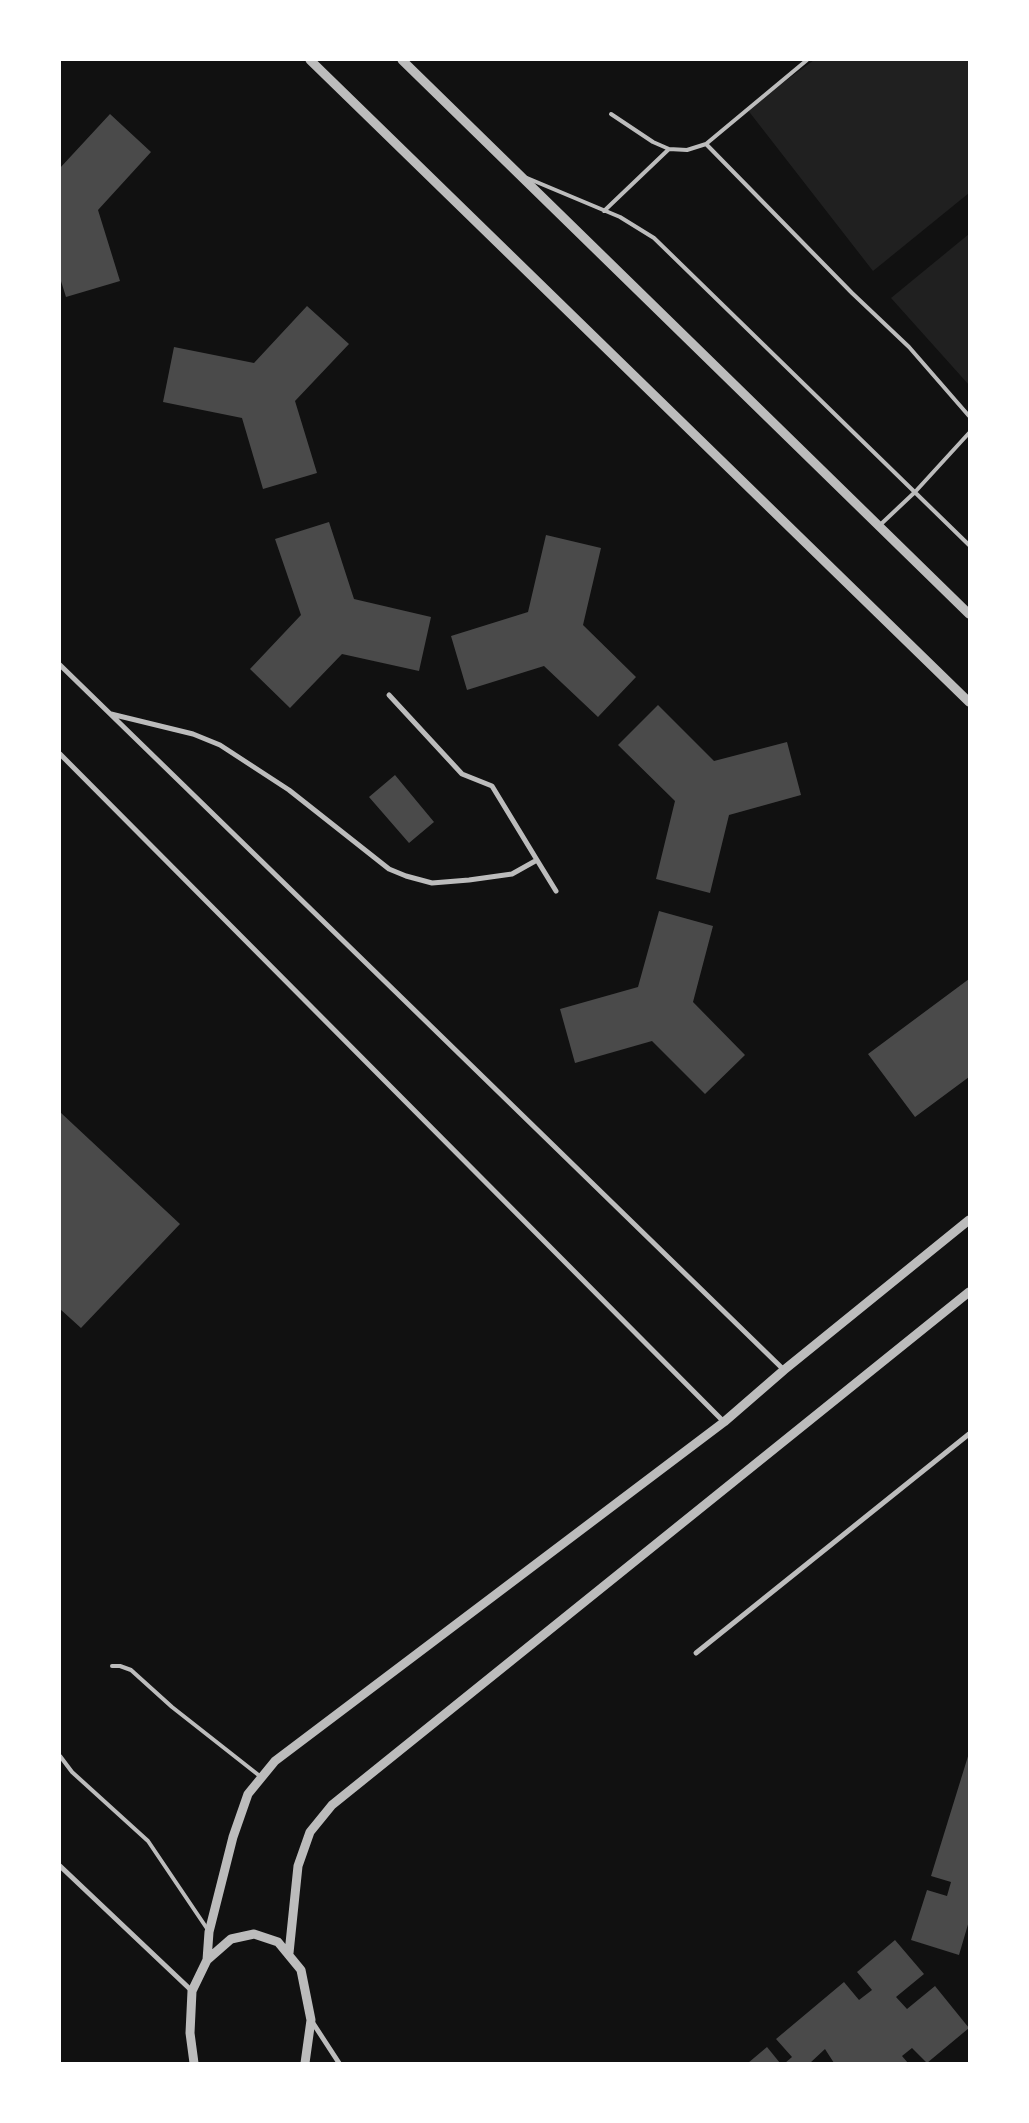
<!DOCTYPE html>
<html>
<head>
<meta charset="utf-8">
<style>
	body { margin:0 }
	#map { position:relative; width:1029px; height:2123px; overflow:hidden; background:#111; font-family:Spectral,serif }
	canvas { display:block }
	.frame { position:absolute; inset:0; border:61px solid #fff; pointer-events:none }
</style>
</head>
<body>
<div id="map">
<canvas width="1029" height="2123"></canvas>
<div class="frame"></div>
</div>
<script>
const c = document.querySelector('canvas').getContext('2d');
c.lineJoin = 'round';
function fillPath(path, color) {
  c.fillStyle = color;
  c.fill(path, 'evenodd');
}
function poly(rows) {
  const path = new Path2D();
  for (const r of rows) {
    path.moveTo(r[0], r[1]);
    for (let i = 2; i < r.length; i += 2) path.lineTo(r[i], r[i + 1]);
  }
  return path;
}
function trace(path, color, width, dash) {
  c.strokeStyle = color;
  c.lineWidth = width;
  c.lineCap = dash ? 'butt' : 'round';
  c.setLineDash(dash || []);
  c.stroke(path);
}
fillPath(poly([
	[814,60,969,60,969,193,873,271,747,109],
	[969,234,969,385,891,298]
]), '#202020');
fillPath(poly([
	[110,114,151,152,98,210,120,281,66,297,60,278,60,168],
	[307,306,349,344,295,401,317,473,263,489,242,418,163,402,174,347,254,363],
	[329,522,354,599,431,617,419,671,342,654,290,708,250,669,301,615,275,539],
	[546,535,601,548,583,625,636,677,598,717,544,666,467,690,451,636,528,612],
	[658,705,714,761,787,742,801,795,729,815,710,893,656,879,675,801,618,745],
	[395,775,434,822,409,843,369,797],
	[659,911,713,926,693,1002,745,1055,705,1094,652,1041,575,1063,560,1009,638,987],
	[969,979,969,1077,915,1117,868,1054],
	[60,1112,180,1224,81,1328,60,1309],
	[969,1753,969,1921,959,1955,911,1940,927,1890,947,1896,951,1882,931,1876],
	[895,1940,924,1974,896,1997,907,2009,935,1986,969,2028,927,2063,912,2048,902,2056,908,2063,834,2063,825,2049,810,2063,785,2063,792,2057,776,2039,844,1982,859,2000,872,1990,857,1972],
	[767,2047,780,2063,748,2063]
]), '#4a4a4a');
trace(poly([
	[611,114,653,142,669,149,687,150,706,144,807,60],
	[706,144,852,293,909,347,969,416],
	[527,178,620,217,654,238,969,545],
	[604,211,669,149],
	[880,525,915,492,969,433],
	[112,1666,120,1666,131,1670,172,1707,261,1777],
	[60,1756,72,1772,148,1841,208,1930]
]), '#bcbcbc', 4);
trace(poly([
	[60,665,784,1370],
	[111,714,193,734,220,745,289,790,389,869,406,876,432,883,469,880,512,874,537,860,492,786,462,774,389,695],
	[60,754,724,1422],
	[537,860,556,891],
	[696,1653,969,1434],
	[60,1866,192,1991],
	[311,2020,339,2063]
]), '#bcbcbc', 5);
trace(poly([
	[310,60,969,702],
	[402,60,969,614],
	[289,1953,298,1866,310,1832,332,1805,969,1292],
	[207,1960,209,1932,233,1837,248,1794,275,1761,724,1422,784,1370,969,1220],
	[194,2063,190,2033,192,1991,207,1960,231,1939,254,1934,278,1942,301,1970,311,2020,305,2063]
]), '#bcbcbc', 9);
</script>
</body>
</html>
